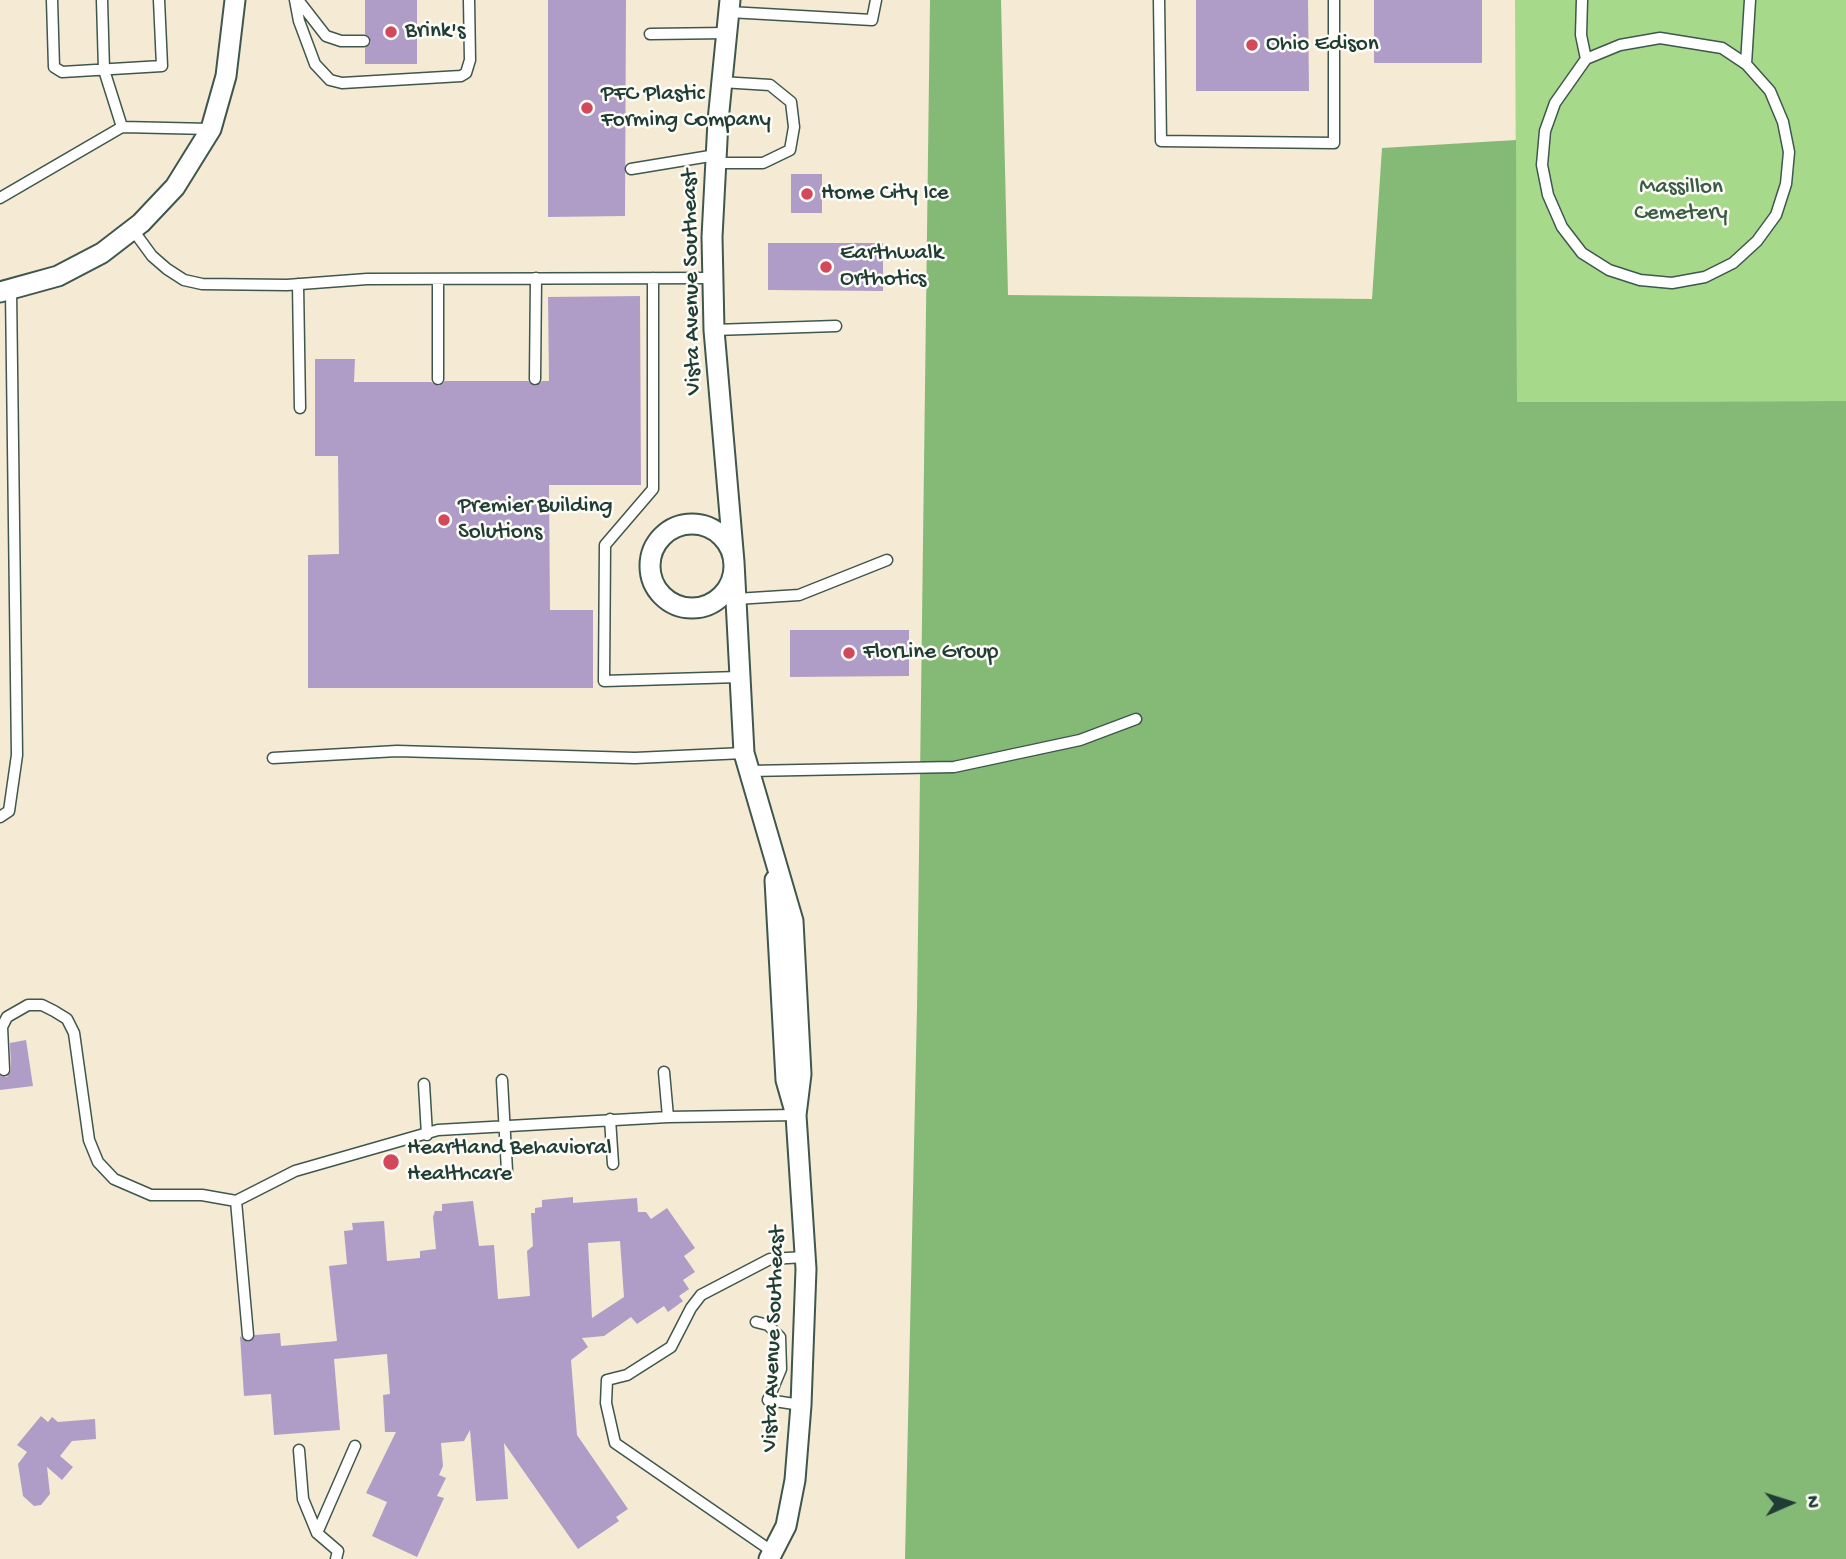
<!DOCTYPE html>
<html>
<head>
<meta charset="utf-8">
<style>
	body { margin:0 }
	#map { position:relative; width:1846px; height:1559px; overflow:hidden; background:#f5ead4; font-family:"Gochi Hand",sans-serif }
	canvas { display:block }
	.north { position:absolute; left:1755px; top:1468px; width:70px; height:70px; -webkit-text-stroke:5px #fdfcf7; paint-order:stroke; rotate:87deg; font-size:19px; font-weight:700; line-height:28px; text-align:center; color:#1f3d34 }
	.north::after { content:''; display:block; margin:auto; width:24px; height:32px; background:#1f3d34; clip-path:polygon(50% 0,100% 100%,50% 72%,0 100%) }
</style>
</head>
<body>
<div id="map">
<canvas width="1846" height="1559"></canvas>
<div class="north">N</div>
</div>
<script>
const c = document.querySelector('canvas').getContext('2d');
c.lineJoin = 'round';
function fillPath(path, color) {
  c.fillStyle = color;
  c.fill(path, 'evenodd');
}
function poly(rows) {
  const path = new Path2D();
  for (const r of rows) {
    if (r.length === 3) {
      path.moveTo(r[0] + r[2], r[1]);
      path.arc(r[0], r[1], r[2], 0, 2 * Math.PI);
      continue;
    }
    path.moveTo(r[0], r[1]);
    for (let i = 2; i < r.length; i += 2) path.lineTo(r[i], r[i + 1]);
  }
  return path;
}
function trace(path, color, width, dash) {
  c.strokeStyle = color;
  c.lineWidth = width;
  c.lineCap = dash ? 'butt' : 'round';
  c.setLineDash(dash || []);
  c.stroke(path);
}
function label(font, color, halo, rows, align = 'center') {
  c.font = font + ' "Gochi Hand",sans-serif';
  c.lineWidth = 5;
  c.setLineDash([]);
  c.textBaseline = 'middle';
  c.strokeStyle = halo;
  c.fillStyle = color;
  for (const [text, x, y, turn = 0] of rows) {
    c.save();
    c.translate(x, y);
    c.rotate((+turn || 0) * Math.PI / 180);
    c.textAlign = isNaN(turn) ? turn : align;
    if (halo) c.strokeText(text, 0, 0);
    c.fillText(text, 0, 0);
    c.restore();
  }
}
fillPath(poly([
	[1515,0,1846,0,1846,401,1517,402]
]), '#a6da8a');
fillPath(poly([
	[930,0,1001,0,1008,295,1372,299,1382,148,1516,140,1517,402,1846,401,1846,1559,905,1559,917,1008]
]), '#84ba76');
fillPath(poly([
	[365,0,417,0,417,64,365,64,365,48,371,42,365,34],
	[548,0,626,0,625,216,548,217],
	[1196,0,1308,0,1309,91,1196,91],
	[1374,0,1482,0,1482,63,1374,63],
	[791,174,822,174,822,213,791,213],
	[768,243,883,243,883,291,768,290],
	[640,296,641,485,549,485,550,610,593,610,593,688,308,688,308,555,339,554,338,456,315,456,315,359,355,359,354,382,431,382,439,386,445,381,528,381,536,386,542,381,549,381,548,297],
	[790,630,909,630,909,676,790,677],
	[26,1040,33,1086,0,1090,0,1076,7,1077,11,1070,10,1043],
	[573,1197,573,1203,637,1198,638,1212,646,1212,651,1219,667,1208,695,1248,684,1256,695,1272,683,1280,689,1289,679,1296,683,1301,668,1312,664,1306,637,1324,631,1317,604,1336,582,1338,588,1347,571,1360,577,1435,628,1509,616,1517,619,1521,578,1549,504,1443,508,1499,476,1501,470,1430,464,1441,441,1443,443,1466,439,1475,446,1478,437,1496,444,1498,417,1557,372,1536,387,1502,366,1493,396,1432,385,1432,383,1395,390,1394,387,1354,334,1359,340,1430,274,1435,271,1394,244,1396,240,1336,248,1342,255,1335,280,1333,281,1346,337,1341,329,1266,347,1264,344,1231,353,1230,352,1223,384,1221,387,1261,420,1258,420,1251,436,1249,433,1217,435,1211,442,1211,442,1204,473,1201,479,1246,494,1245,498,1299,530,1296,527,1251,533,1246,531,1213,535,1213,535,1208,542,1207,542,1200],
	[620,1241,624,1297,592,1318,588,1243],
	[41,1416,48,1422,52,1417,58,1422,95,1419,96,1439,72,1441,60,1456,73,1467,62,1480,47,1467,50,1494,41,1505,34,1506,23,1496,18,1464,27,1452,17,1445]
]), '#b09dc7');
const service = poly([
	[52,0,54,67,62,72,162,66,159,0],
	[102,0,104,70,122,127,211,129],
	[295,0,299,21,315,64,330,80,342,83,461,76,466,73,470,60,469,0],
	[298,0,326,36,341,41,364,41],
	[1159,0,1161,141,1334,143,1334,0],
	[1582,0,1581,35,1586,59],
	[729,12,872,20,876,0],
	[650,34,727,33],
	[1660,38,1722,48,1746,64,1770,91,1783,122,1789,152,1786,184,1776,215,1757,241,1733,263,1705,277,1672,283,1640,280,1609,270,1582,253,1562,227,1548,195,1542,165,1545,131,1555,103,1586,59,1620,45,1660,38],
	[1746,64,1750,0],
	[716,163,763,163,790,150,794,127,791,102,770,85,721,82],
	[631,169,716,155],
	[0,198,122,127],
	[133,230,152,256,167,269,184,280,202,284,287,285,367,279,713,278],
	[653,278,653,489,605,545,604,681,739,677],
	[438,279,438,379],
	[298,284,300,408],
	[714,330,836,326],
	[535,379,536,278],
	[736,599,799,595,887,560],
	[273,758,397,751,635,758,744,753],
	[749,771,954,767,1080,740,1136,719],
	[0,817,9,811,17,755,11,290],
	[4,1070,2,1027,7,1017,28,1005,42,1005,54,1011,67,1019,74,1033,89,1140,98,1162,114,1179,151,1195,202,1195,236,1201,248,1335],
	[664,1072,668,1117],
	[502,1080,507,1171],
	[424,1084,427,1135],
	[610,1119,613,1164],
	[236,1201,295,1171,438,1130,668,1117,796,1115],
	[756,1322,768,1325,780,1337,781,1369,768,1400,801,1405],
	[299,1450,303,1499,317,1533],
	[773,1552,615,1443,606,1403,607,1380,627,1375,671,1347,691,1308,701,1295,770,1259,805,1257],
	[336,1559,338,1551,317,1533,355,1446]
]);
const minor = poly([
	[730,0,718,121,712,237,714,330,734,562,744,753,793,921,801,1074,796,1115],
	[0,292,58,276,102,253,141,223,175,187,211,129,226,76,235,0],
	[692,566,42],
	[769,1559,786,1526,795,1480,801,1405,806,1269,796,1115,786,1080,775,880]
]);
trace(service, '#3f574c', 13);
trace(minor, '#3f574c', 23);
trace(service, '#fff', 10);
trace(minor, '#fff', 19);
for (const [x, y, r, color] of [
	[391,32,7,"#d1495b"],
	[1252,45,7,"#d1495b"],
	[587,108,7,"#d1495b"],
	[807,194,7,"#d1495b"],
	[826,267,7,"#d1495b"],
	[444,520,7,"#d1495b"],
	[849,653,7,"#d1495b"],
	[391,1162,9,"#d1495b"]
]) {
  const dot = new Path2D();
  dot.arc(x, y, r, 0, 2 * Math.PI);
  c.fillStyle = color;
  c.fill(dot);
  trace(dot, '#fdfcf7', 2.5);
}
label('23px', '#1f3d34', '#fdfcf7', [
	["Brink's",405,32],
	["Ohio Edison",1266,45],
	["PFC Plastic",601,95],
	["Forming Company",601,121],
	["Home City Ice",821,194],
	["Earthwalk",840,254],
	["Orthotics",840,280],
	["Premier Building",458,507],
	["Solutions",458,533],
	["FlorLine Group",863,653],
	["Heartland Behavioral",407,1149],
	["Healthcare",407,1175]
], 'left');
label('23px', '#3a5c45', '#fdfcf7', [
	["Massillon",1681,188],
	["Cemetery",1681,214]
]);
label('23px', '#1f3d34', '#fdfcf7', [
	["Vista Avenue Southeast",693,282,-91],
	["Vista Avenue Southeast",775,1339,-88]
]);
</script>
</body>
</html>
